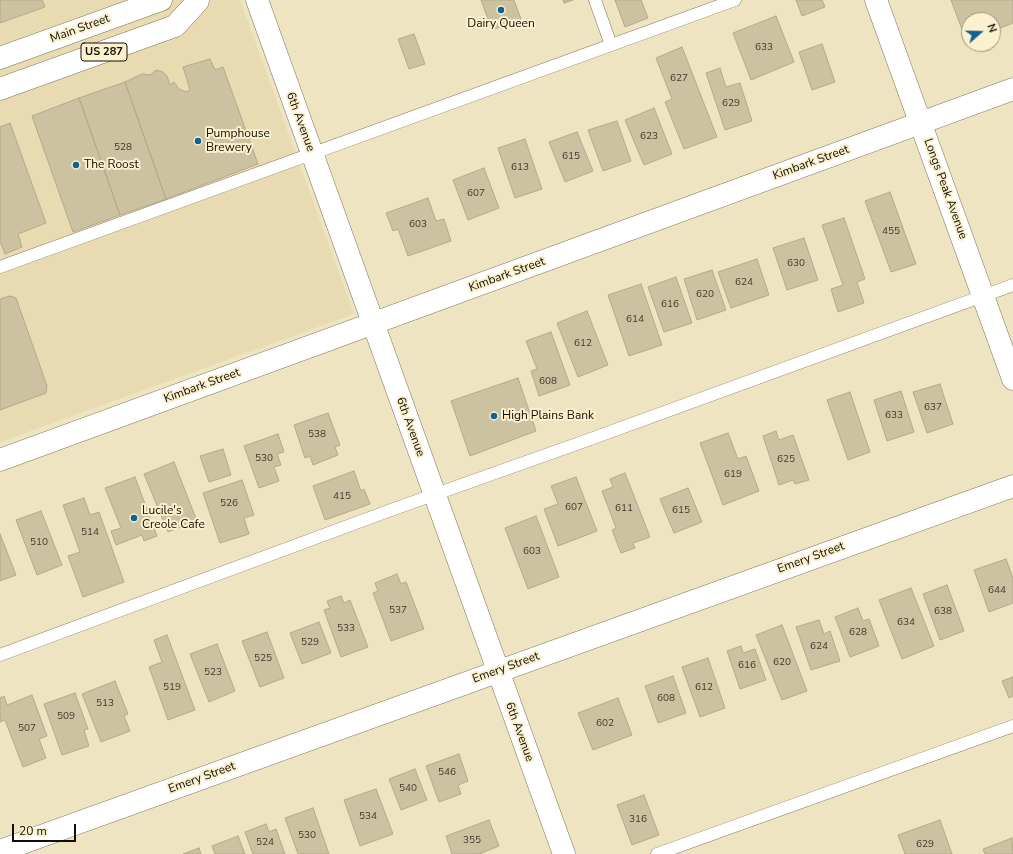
<!DOCTYPE html>
<html>
<head>
<meta charset="utf-8">
<style>
	body { margin:0 }
	#map { position:relative; width:1013px; height:854px; overflow:hidden; background:#eee4c2; font-family:"Nunito Sans",sans-serif }
	canvas { display:block }
	.north { position:absolute; left:961px; top:12px; width:40px; height:40px; box-sizing:border-box; background:#fcf1cf; border:1px solid #9e967e; border-radius:50%; rotate:70deg; font-size:11px; font-weight:700; line-height:16px; text-align:center; color:#120e04 }
	.north::after { content:''; display:block; margin:auto; width:14px; height:18px; background:#0f6294; clip-path:polygon(50% 0,100% 100%,50% 72%,0 100%) }
	.scale { position:absolute; left:12px; top:824px; width:64px; height:18px; box-sizing:border-box; border:2px solid #120e04; border-top:0; padding-left:5px; font-size:12px; line-height:14px; white-space:nowrap; color:#120e04; -webkit-text-stroke:3px #fcf1cf; paint-order:stroke }
</style>
</head>
<body>
<div id="map">
<canvas width="1013" height="854"></canvas>
<div class="north">N</div>
<div class="scale">20 m</div>
</div>
<script>
const c = document.querySelector('canvas').getContext('2d');
c.lineJoin = 'round';
function fillPath(path, color) {
  c.fillStyle = color;
  c.fill(path, 'evenodd');
}
function poly(rows) {
  const path = new Path2D();
  for (const r of rows) {
    path.moveTo(r[0], r[1]);
    for (let i = 2; i < r.length; i += 2) path.lineTo(r[i], r[i + 1]);
  }
  return path;
}
function trace(path, color, width, dash) {
  c.strokeStyle = color;
  c.lineWidth = width;
  c.lineCap = dash ? 'butt' : 'round';
  c.setLineDash(dash || []);
  c.stroke(path);
}
function label(font, color, halo, rows, align = 'center') {
  c.font = font + ' "Nunito Sans",sans-serif';
  c.lineWidth = 4;
  c.setLineDash([]);
  c.textBaseline = 'middle';
  c.strokeStyle = halo;
  c.fillStyle = color;
  for (const [text, x, y, turn = 0] of rows) {
    c.save();
    c.translate(x, y);
    c.rotate((+turn || 0) * Math.PI / 180);
    c.textAlign = isNaN(turn) ? turn : align;
    if (halo) c.strokeText(text, 0, 0);
    c.fillText(text, 0, 0);
    c.restore();
  }
}
fillPath(poly([
	[0,0,240,0,354,314,0,442]
]), '#e8dbb2');
const building = poly([
	[0,0,42,0,45,7,0,23,0,0],
	[481,0,514,0,521,19,492,30,481,0],
	[563,0,573,0,564,3,563,0],
	[615,0,641,0,648,18,625,27,615,0],
	[796,0,822,0,825,7,802,16,796,0],
	[951,0,1013,0,1013,23,993,31,993,20,969,20,969,39,966,40,951,0],
	[776,16,794,62,751,80,733,33,776,16],
	[414,34,425,64,409,69,398,39,414,34],
	[822,44,835,82,812,90,799,52,822,44],
	[682,47,717,137,684,149,665,102,672,99,656,58,682,47],
	[210,59,215,70,223,67,258,164,166,199,125,82,142,74,150,75,156,70,163,72,167,76,170,85,174,82,179,89,186,92,190,90,183,67,210,59],
	[720,68,726,87,740,83,752,121,725,130,706,73,720,68],
	[125,82,166,199,120,215,79,98,125,82],
	[79,98,120,215,73,232,32,116,79,98],
	[654,108,672,154,644,165,625,120,654,108],
	[617,121,631,161,603,171,588,130,617,121],
	[10,123,46,223,18,234,22,247,5,254,0,241,0,127,10,123],
	[577,132,593,171,565,182,549,142,577,132],
	[525,139,542,189,515,198,498,148,525,139],
	[484,168,499,208,468,220,453,180,484,168],
	[890,192,916,264,891,272,865,201,890,192],
	[428,198,436,221,444,219,451,241,408,256,398,229,393,231,386,213,428,198],
	[844,218,865,279,857,282,864,303,838,312,831,289,843,285,822,225,844,218],
	[804,238,818,280,787,290,773,248,804,238],
	[757,259,769,295,731,308,718,272,757,259],
	[712,270,726,310,697,320,684,279,712,270],
	[676,277,692,323,664,332,648,287,676,277],
	[641,284,662,345,629,356,608,295,641,284],
	[10,296,16,298,47,386,46,393,0,410,0,299,10,296],
	[587,311,608,365,578,377,557,323,587,311],
	[551,332,570,385,539,396,531,371,537,369,526,341,551,332],
	[518,378,536,431,470,456,451,401,518,378],
	[940,384,953,424,927,433,913,392,940,384],
	[901,391,914,432,887,441,874,400,901,391],
	[850,392,870,452,848,460,827,400,850,392],
	[328,413,340,445,335,447,338,455,313,465,310,456,305,458,294,425,328,413],
	[776,431,779,440,793,435,809,480,795,484,793,480,779,485,763,436,776,431],
	[728,433,738,459,746,456,759,491,723,505,700,443,728,433],
	[278,434,284,452,277,454,281,465,274,467,279,481,259,488,244,446,278,434],
	[223,449,231,475,209,482,200,456,223,449],
	[174,462,197,521,168,532,144,474,174,462],
	[354,471,361,491,364,489,370,504,325,520,313,486,354,471],
	[625,473,650,537,633,543,635,548,621,553,612,530,616,528,602,491,613,487,610,479,625,473],
	[135,477,157,536,144,541,142,535,116,545,111,531,121,528,105,488,135,477],
	[576,477,597,531,558,546,544,509,558,504,551,486,576,477],
	[242,480,254,515,244,518,249,534,220,543,203,493,242,480],
	[688,488,702,522,674,533,660,499,688,488],
	[84,498,90,515,99,512,124,582,83,597,68,556,80,552,63,505,84,498],
	[41,511,62,565,37,575,16,520,41,511],
	[536,516,559,577,528,589,505,528,536,516],
	[0,534,16,575,0,581,0,534],
	[1006,559,1013,578,1013,603,989,612,974,570,1006,559],
	[397,574,401,584,406,582,424,629,391,641,373,593,378,591,375,583,397,574],
	[947,585,964,631,940,640,923,594,947,585],
	[911,588,934,646,902,659,879,600,911,588],
	[341,596,344,603,350,600,368,647,341,657,324,610,330,608,327,601,341,596],
	[858,608,863,621,869,619,879,646,850,657,835,617,858,608],
	[819,620,824,634,830,631,840,661,811,670,796,627,819,620],
	[319,622,331,653,302,664,290,633,319,622],
	[782,625,807,691,782,700,756,635,782,625],
	[267,632,284,678,260,687,242,641,267,632],
	[167,635,195,710,168,720,149,667,162,662,154,640,167,635],
	[217,644,235,691,209,702,190,654,217,644],
	[741,646,743,653,755,649,766,680,740,689,727,651,741,646],
	[708,658,725,708,700,717,682,667,708,658],
	[673,676,686,713,658,723,645,686,673,676],
	[1013,677,1013,696,1009,698,1002,681,1013,677],
	[115,681,128,714,124,716,130,731,101,742,82,694,115,681],
	[75,693,88,729,84,730,89,746,62,755,44,704,75,693],
	[32,695,47,736,39,739,46,758,23,767,5,720,0,722,0,698,4,696,7,705,32,695],
	[618,698,632,735,593,750,578,713,618,698],
	[459,754,468,781,458,785,461,794,439,802,426,766,459,754],
	[415,769,427,800,401,810,389,779,415,769],
	[376,789,393,834,360,846,344,800,376,789],
	[644,795,659,835,632,845,617,805,644,795],
	[313,808,329,854,298,854,285,818,313,808],
	[489,820,499,846,479,854,452,854,446,836,489,820],
	[940,820,952,854,905,854,898,835,940,820],
	[266,824,269,832,276,829,285,854,253,854,245,832,266,824],
	[238,836,245,854,215,854,212,846,238,836],
	[1012,838,1013,854,985,854,983,849,1012,838],
	[199,848,201,854,183,854,199,848]
]);
fillPath(building, '#ccc1a1');
trace(building, '#b4a98a', 1);
const lane = poly([
	[595,0,611,45],
	[0,267,735,0],
	[0,655,391,510,585,441,1013,285],
	[657,854,1013,726]
]);
const street = poly([
	[257,0,564,854],
	[0,460,1013,89],
	[0,851,1013,486]
]);
const secondary = poly([
	[876,0,1013,379]
]);
const highway = poly([
	[0,58,161,0],
	[0,89,175,26,198,1]
]);
trace(lane, '#7e7456', 13);
trace(street, '#7e7456', 23);
trace(secondary, '#7e7456', 23);
trace(highway, '#7e7456', 23);
trace(lane, '#fff', 12);
trace(street, '#fff', 22);
trace(secondary, '#fff', 22);
trace(highway, '#fff', 22);
for (const [x, y, r, color] of [
	[501,10,4,"#0f6294"],
	[198,141,4,"#0f6294"],
	[76,165,4,"#0f6294"],
	[494,416,4,"#0f6294"],
	[134,518,4,"#0f6294"]
]) {
  const dot = new Path2D();
  dot.arc(x, y, r, 0, 2 * Math.PI);
  c.fillStyle = color;
  c.fill(dot);
  trace(dot, '#fcf1cf', 1.5);
}
label('10px', '#403b2b', null, [
	["633",764,48],
	["627",679,79],
	["629",731,104],
	["623",649,137],
	["528",123,148],
	["615",571,157],
	["613",520,168],
	["607",476,194],
	["603",418,225],
	["455",891,232],
	["630",796,264],
	["624",744,283],
	["620",705,295],
	["616",670,305],
	["614",635,320],
	["612",583,344],
	["608",548,382],
	["637",933,408],
	["633",894,416],
	["538",317,435],
	["530",264,459],
	["625",786,460],
	["619",733,475],
	["415",342,497],
	["526",229,504],
	["607",574,508],
	["611",624,509],
	["615",681,511],
	["514",90,533],
	["510",39,543],
	["603",532,552],
	["644",997,591],
	["537",398,611],
	["638",943,612],
	["634",906,623],
	["533",346,629],
	["628",858,633],
	["529",310,643],
	["624",819,647],
	["525",263,659],
	["620",782,663],
	["616",747,666],
	["523",213,673],
	["519",172,688],
	["612",704,688],
	["608",666,699],
	["513",105,704],
	["509",66,717],
	["602",605,724],
	["507",27,729],
	["546",447,773],
	["540",408,789],
	["534",368,817],
	["316",638,820],
	["530",307,836],
	["355",472,841],
	["524",265,843],
	["629",925,845]
]);
for (const [x, y, w] of [
	[104,52,46]
]) {
  const box = new Path2D();
  box.roundRect(x - w / 2, y - 9, w, 18, 3);
  c.fillStyle = '#fcf1cf';
  c.fill(box);
  trace(box, '#120e04', 1);
}
label('bold 11px', '#120e04', null, [
	["US 287",104,52]
]);
label('12px', '#120e04', '#fcf1cf', [
	["Dairy Queen",501,24,"center"],
	["Pumphouse",206,134],
	["Brewery",206,148],
	["The Roost",84,165],
	["High Plains Bank",502,416],
	["Lucile's",142,511],
	["Creole Cafe",142,525]
], 'left');
label('12px', '#120e04', '#fcf1cf', [
	["Main Street",80,29,-20],
	["6th Avenue",300,122,70],
	["Kimbark Street",811,163,-20],
	["Longs Peak Avenue",945,189,70],
	["Kimbark Street",507,275,-20],
	["Kimbark Street",202,386,-20],
	["6th Avenue",410,427,70],
	["Emery Street",811,558,-20],
	["Emery Street",506,668,-20],
	["6th Avenue",519,732,70],
	["Emery Street",202,778,-20]
]);
</script>
</body>
</html>
